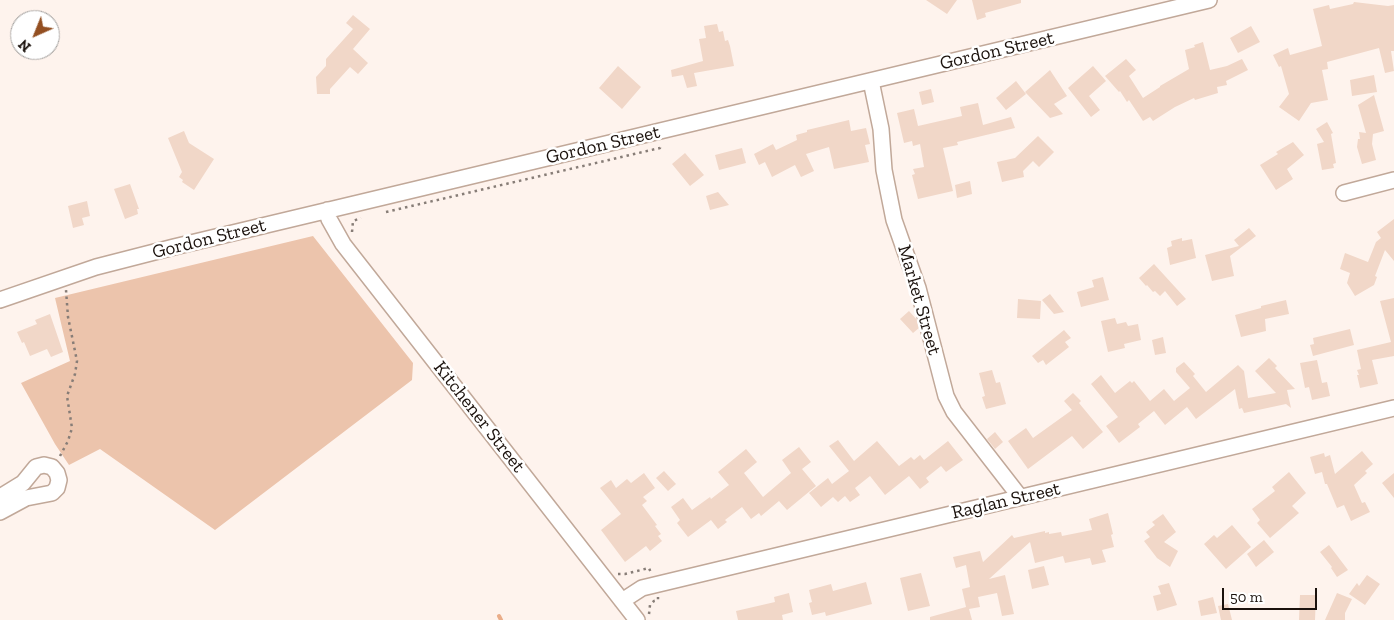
<!DOCTYPE html>
<html>
<head>
<meta charset="utf-8">
<style>
	body { margin:0 }
	#map { position:relative; width:1394px; height:620px; overflow:hidden; background:#fef3ed; font-family:"Zilla Slab",serif }
	canvas { display:block }
	.north { position:absolute; left:10px; top:10px; width:50px; height:50px; box-sizing:border-box; background:#fff; border:1px solid #a3a09e; border-radius:50%; rotate:224deg; font-size:14px; font-weight:700; line-height:20px; text-align:center; color:#1a110c }
	.north::after { content:''; display:block; margin:auto; width:18px; height:22px; background:#934f21; clip-path:polygon(50% 0,100% 100%,50% 72%,0 100%) }
	.scale { position:absolute; left:1222px; top:588px; width:95px; height:22px; box-sizing:border-box; border:2px solid #1a110c; border-top:0; padding-left:6px; font-size:15px; line-height:18px; white-space:nowrap; color:#1a110c; -webkit-text-stroke:4px #fff; paint-order:stroke }
</style>
</head>
<body>
<div id="map">
<canvas width="1394" height="620"></canvas>
<div class="north">N</div>
<div class="scale">50 m</div>
</div>
<script>
const c = document.querySelector('canvas').getContext('2d');
c.lineJoin = 'round';
function fillPath(path, color) {
  c.fillStyle = color;
  c.fill(path, 'evenodd');
}
function poly(rows) {
  const path = new Path2D();
  for (const r of rows) {
    path.moveTo(r[0], r[1]);
    for (let i = 2; i < r.length; i += 2) path.lineTo(r[i], r[i + 1]);
  }
  return path;
}
function trace(path, color, width, dash) {
  c.strokeStyle = color;
  c.lineWidth = width;
  c.lineCap = dash ? 'butt' : 'round';
  c.setLineDash(dash || []);
  c.stroke(path);
}
function label(font, color, halo, rows, align = 'center') {
  c.font = font + ' "Zilla Slab",serif';
  c.lineWidth = 5;
  c.setLineDash([]);
  c.textBaseline = 'middle';
  c.strokeStyle = halo;
  c.fillStyle = color;
  for (const [text, x, y, turn = 0] of rows) {
    c.save();
    c.translate(x, y);
    c.rotate((+turn || 0) * Math.PI / 180);
    c.textAlign = isNaN(turn) ? turn : align;
    if (halo) c.strokeText(text, 0, 0);
    c.fillText(text, 0, 0);
    c.restore();
  }
}
fillPath(poly([
	[313,236,413,363,412,380,215,530,100,449,69,465,55,444,21,383,70,361,55,298]
]), '#ecc4ac');
trace(poly([
	[499,616,501,620]
]), '#eaad89', 4);
fillPath(poly([
	[926,0,957,0,947,14],
	[972,0,1021,0,1021,3,985,13,986,17,977,20],
	[1354,2,1388,6,1394,5,1394,51,1391,51,1394,71,1385,73,1379,48,1327,62,1328,69,1322,70,1328,100,1311,103,1299,121,1279,107,1289,94,1281,66,1279,67,1273,55,1288,48,1290,55,1322,46,1313,9,1329,5,1330,9,1353,4],
	[353,15,370,29,353,49,368,63,358,74,350,67,330,89,330,94,317,94,316,77,326,66,326,59,353,29,346,23],
	[717,24,719,32,723,31,725,41,728,40,730,46,734,66,694,73,697,86,687,88,683,75,672,77,671,70,703,61,699,39,706,38,704,26],
	[1251,26,1260,42,1238,53,1230,38],
	[1203,42,1210,70,1227,66,1242,59,1248,70,1226,81,1227,85,1217,87,1218,93,1195,100,1194,98,1175,107,1153,121,1150,117,1143,121,1129,100,1127,102,1120,91,1119,92,1105,76,1126,59,1136,70,1129,76,1143,98,1160,87,1160,86,1189,69,1185,50,1195,47,1194,45],
	[618,66,641,87,622,109,599,88],
	[1093,66,1106,81,1089,96,1100,110,1091,117,1068,88],
	[1050,70,1067,96,1054,104,1063,114,1050,118,1025,92],
	[1374,75,1377,92,1352,96,1350,80],
	[1016,81,1026,94,1006,110,996,98],
	[931,89,934,102,922,105,919,92],
	[1374,95,1384,131,1373,134,1372,144,1376,160,1362,164,1357,147,1358,139,1360,139,1359,132,1366,133,1358,105],
	[978,103,983,125,1011,117,1015,128,957,142,958,145,943,148,953,191,918,199,912,175,915,174,913,169,924,167,920,144,913,146,912,141,904,143,897,113,914,109,918,126,962,116,960,107],
	[849,120,851,131,866,128,870,144,865,145,869,162,834,169,829,147,806,154,814,171,801,177,795,165,772,177,765,162,759,165,754,154,773,144,776,150,797,140,796,135,807,132,807,130],
	[1327,122,1333,133,1331,134,1336,163,1333,164,1334,168,1322,170,1317,144,1324,142,1316,129],
	[184,131,189,143,214,159,194,190,182,182,183,180,179,177,182,172,168,138],
	[1038,136,1054,152,1039,167,1033,161,1023,171,1024,177,1002,182,997,162,1015,158],
	[1293,142,1304,155,1287,169,1293,179,1276,190,1260,165,1278,154,1276,152],
	[742,148,746,163,719,170,715,155],
	[685,153,704,175,690,186,672,164],
	[970,181,972,194,957,198,955,185],
	[130,184,139,209,137,209,138,214,125,219,114,189],
	[718,192,729,205,710,210,706,196],
	[87,201,90,216,82,218,84,225,73,228,68,206],
	[1394,219,1394,261,1385,250,1375,276,1377,277,1374,285,1355,296,1347,283,1350,273,1340,269,1345,253,1368,262,1376,242,1381,238,1377,232],
	[1249,228,1256,236,1230,256,1234,276,1212,281,1205,255,1239,246,1234,240],
	[1182,238,1182,241,1192,239,1196,258,1170,265,1167,248,1172,246,1171,241],
	[1154,264,1186,299,1177,306,1165,291,1160,296,1155,291,1153,292,1147,285,1146,286,1139,278],
	[1103,277,1109,300,1081,307,1077,292,1094,287,1092,280],
	[1050,294,1064,312,1054,314,1042,300],
	[1394,298,1394,356,1372,360,1378,384,1360,388,1357,375,1359,375,1357,370,1361,369,1357,350,1391,342,1380,301],
	[1018,299,1041,301,1040,319,1017,318],
	[1286,300,1289,314,1265,319,1266,331,1241,337,1235,315,1261,308,1261,306],
	[909,311,917,320,919,328,913,333,900,319],
	[50,314,63,352,51,357,47,349,30,356,24,342,22,343,17,332,37,324,35,320],
	[1115,318,1117,324,1126,322,1128,326,1138,324,1141,340,1124,344,1125,348,1108,352,1101,321],
	[1350,329,1354,345,1313,356,1310,345,1314,344,1313,338],
	[1064,330,1071,338,1065,342,1069,347,1046,365,1043,360,1038,363,1032,356],
	[1163,337,1166,353,1155,355,1152,340],
	[1269,358,1277,366,1275,368,1295,389,1287,390,1291,408,1286,404,1244,413,1242,408,1239,409,1235,389,1196,419,1187,407,1165,425,1154,411,1138,424,1140,427,1119,443,1106,426,1118,417,1091,384,1101,375,1115,393,1130,381,1132,383,1134,381,1150,401,1164,389,1174,401,1190,388,1176,372,1176,368,1184,362,1195,374,1193,376,1206,392,1238,365,1244,371,1248,398,1276,393,1255,371],
	[1317,360,1322,383,1327,382,1330,396,1312,400,1309,387,1305,388,1300,363],
	[992,370,996,383,1000,382,1006,404,986,409,982,397,985,396,979,373],
	[1073,393,1081,401,1079,403,1103,432,1083,449,1072,436,1028,469,1008,441,1026,428,1033,438,1072,410,1064,401],
	[995,432,1003,442,995,449,987,439],
	[838,440,854,461,877,441,899,466,911,457,914,460,920,455,924,460,948,441,963,460,946,472,941,466,926,478,929,482,920,489,909,476,885,495,870,476,855,488,860,495,850,502,845,496,838,502,833,497,821,507,809,493,828,478,832,484,849,471,829,446],
	[799,447,811,462,802,469,816,486,787,510,779,501,761,516,759,513,751,519,742,507,725,520,727,522,718,529,711,520,688,537,677,523,680,520,671,507,683,498,692,510,710,497,711,499,729,485,718,472,746,449,757,462,744,473,763,497,791,473,782,460],
	[1362,451,1373,464,1365,471,1367,473,1354,485,1362,503,1365,502,1370,512,1351,521,1344,505,1337,508,1327,484,1325,484,1322,472,1315,474,1310,457,1324,453,1325,457,1330,455,1335,474],
	[664,471,676,484,668,491,656,478],
	[1289,472,1306,493,1292,506,1299,513,1270,538,1257,523,1260,520,1252,509,1275,491,1272,487],
	[644,473,655,488,643,497,647,501,642,505,657,525,655,526,661,534,658,536,662,541,650,551,646,546,625,562,601,530,621,514,600,488,611,480,616,488,627,479,631,483],
	[1394,473,1394,498,1382,483],
	[1108,513,1113,534,1111,535,1114,547,1102,550,1106,562,1092,565,1090,558,1065,563,1063,556,1035,563,1030,542,989,579,1005,575,1014,614,1002,616,997,593,978,597,980,607,969,609,972,620,930,620,930,617,966,607,962,589,970,587,966,565,956,568,953,557,980,551,983,562,1012,535,1014,538,1045,531,1045,533,1049,532,1049,534,1061,532,1062,536,1092,530,1089,519],
	[1163,514,1176,532,1164,542,1178,551,1170,567,1157,558,1144,541,1150,537,1146,532,1155,525,1152,522],
	[1232,525,1251,547,1226,569,1204,544,1214,535,1217,538],
	[1264,540,1274,552,1256,567,1247,554],
	[1329,545,1348,570,1337,577,1331,568,1332,567,1320,552],
	[1044,566,1049,585,1032,589,1028,570],
	[921,573,930,606,908,611,900,578],
	[1367,575,1380,584,1365,605,1349,594,1357,583,1359,586],
	[866,582,872,604,826,616,825,612,812,615,809,603,812,602,809,590,831,584,833,591],
	[1169,583,1177,605,1157,611,1153,596,1161,594,1158,586],
	[789,593,793,612,782,615,783,620,738,620,736,611,775,602,774,597],
	[1337,593,1352,599,1345,613,1345,620,1325,620],
	[1300,595,1316,595,1315,620,1299,620],
	[1213,597,1217,613,1201,616,1198,601],
	[1228,604,1232,620,1221,620,1218,606]
]), '#f1d7c8');
const minor = poly([
	[871,81,881,129,884,170,894,220,918,288,946,396,954,412,1020,497],
	[1344,193,1394,180],
	[327,210,329,219,343,244,637,620],
	[0,300,96,267,174,247,1209,0],
	[0,497,23,483,36,467,44,465,52,467,57,473,59,480,57,488,52,493,26,498,0,512],
	[622,601,642,588,1394,408]
]);
trace(minor, '#c1a899', 18);
trace(poly([
	[386,212,660,148,660,146],
	[352,232,353,221,361,218],
	[60,456,68,441,72,428,67,396,75,374,77,361,68,317,66,290],
	[618,574,625,574,649,568,651,573],
	[649,614,650,605,654,601,658,600,658,597]
]), '#877d77', 2.5, [2.5, 4]);
trace(minor, '#fff', 15);
label('19px', '#1a110c', '#fff', [
	["Gordon Street",997,51,-13],
	["Gordon Street",603,145,-13],
	["Gordon Street",209,239,-14],
	["Market Street",919,300,74],
	["Kitchener Street",479,417,52],
	["Raglan Street",1006,501,-13]
]);
</script>
</body>
</html>
